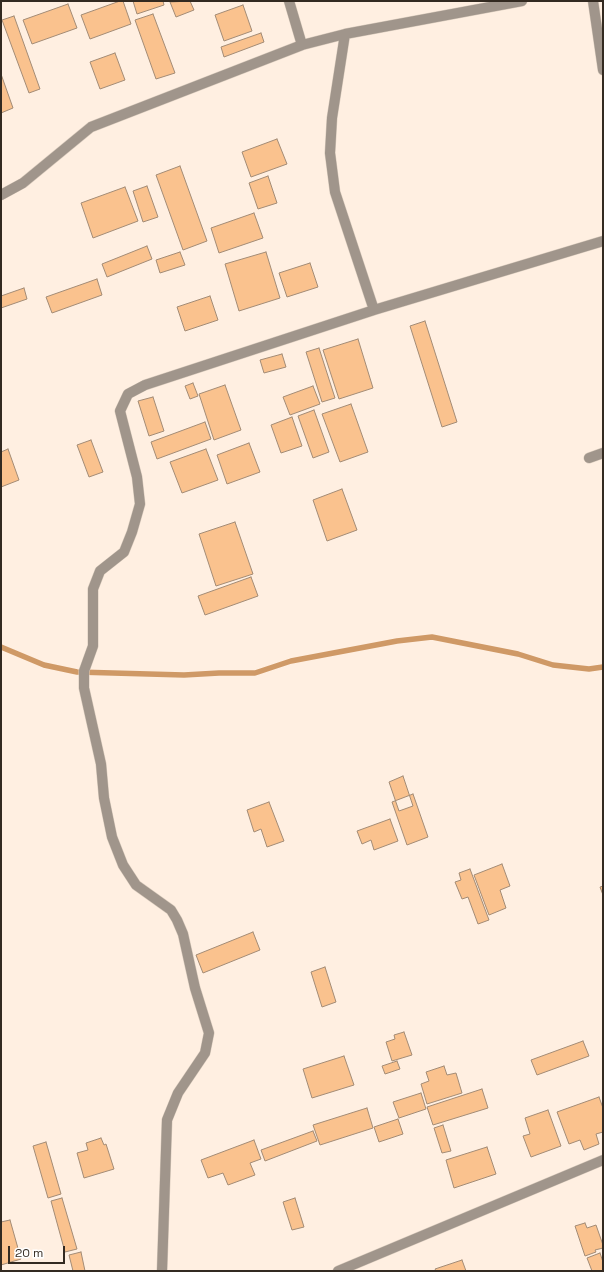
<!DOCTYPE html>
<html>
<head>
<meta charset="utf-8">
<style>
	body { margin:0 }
	#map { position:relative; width:604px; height:1272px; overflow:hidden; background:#ffefe1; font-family:"Space Grotesk",sans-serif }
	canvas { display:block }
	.frame { position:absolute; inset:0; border:2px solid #332a21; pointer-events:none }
	.scale { position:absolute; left:8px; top:1246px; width:57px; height:18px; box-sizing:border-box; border:2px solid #332a21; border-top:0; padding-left:5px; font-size:12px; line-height:14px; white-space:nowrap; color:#332a21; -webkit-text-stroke:3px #fff; paint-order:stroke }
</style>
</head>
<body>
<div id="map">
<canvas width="604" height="1272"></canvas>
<div class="frame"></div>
<div class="scale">20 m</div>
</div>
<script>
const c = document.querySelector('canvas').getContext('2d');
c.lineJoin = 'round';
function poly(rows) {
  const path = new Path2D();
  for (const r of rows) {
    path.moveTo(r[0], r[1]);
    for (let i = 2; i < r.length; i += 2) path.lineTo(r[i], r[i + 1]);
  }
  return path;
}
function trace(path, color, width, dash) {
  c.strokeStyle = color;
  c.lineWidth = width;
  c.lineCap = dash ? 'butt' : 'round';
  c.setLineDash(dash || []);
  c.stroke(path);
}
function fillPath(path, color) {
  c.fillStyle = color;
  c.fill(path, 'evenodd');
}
trace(poly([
	[1,647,44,665,77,672,184,675,219,673,255,673,291,661,397,641,432,637,518,654,553,665,589,669,603,667]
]), '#cf9966', 5.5);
const building = poly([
	[120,1,123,1,131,24,90,39,81,15,120,1],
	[133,1,163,1,164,5,137,14,133,1],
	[190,1,194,10,176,17,170,2,190,1],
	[68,4,77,28,32,44,23,20,68,4],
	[243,5,252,31,224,41,215,15,243,5],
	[153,14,175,73,156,79,135,20,153,14],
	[14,16,40,89,29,93,2,20,14,16],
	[261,33,264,42,224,57,221,47,261,33],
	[115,53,125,80,100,89,90,62,115,53],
	[1,74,13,108,1,113,1,74],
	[277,139,287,164,251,177,242,152,277,139],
	[180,166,207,241,183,250,156,175,180,166],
	[268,176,277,203,258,209,249,183,268,176],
	[147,186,158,217,143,222,133,191,147,186],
	[125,187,138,221,93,238,81,203,125,187],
	[254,213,263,238,219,253,211,228,254,213],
	[147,246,152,259,107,277,102,264,147,246],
	[180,252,185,265,160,273,156,260,180,252],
	[266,252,280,298,239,311,225,264,266,252],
	[310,263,318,287,287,297,279,273,310,263],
	[97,279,102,295,52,313,46,297,97,279],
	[24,288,27,299,1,308,1,296,24,288],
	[210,296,218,320,185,331,177,307,210,296],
	[425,321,457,422,442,427,410,326,425,321],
	[358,339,373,388,339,399,323,350,358,339],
	[319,348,335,398,322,402,306,352,319,348],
	[282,354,286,367,264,373,260,360,282,354],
	[193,383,198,396,190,399,185,386,193,383],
	[225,385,241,430,214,440,199,394,225,385],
	[313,386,320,404,290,415,283,397,313,386],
	[153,397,164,431,149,436,138,401,153,397],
	[351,404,368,452,340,462,322,414,351,404],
	[314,410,329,452,313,458,298,416,314,410],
	[292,417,302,446,281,453,271,425,292,417],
	[205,422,211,439,157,459,151,442,205,422],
	[91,440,103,472,89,477,77,445,91,440],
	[249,443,260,472,227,484,217,455,249,443],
	[8,449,19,480,1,487,1,452,8,449],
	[206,449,218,480,182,493,170,462,206,449],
	[342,489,357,530,327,541,313,500,342,489],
	[235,522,253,574,216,586,199,534,235,522],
	[251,577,258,596,205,615,198,596,251,577],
	[403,776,413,806,399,811,389,782,403,776],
	[413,794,428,837,407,845,392,802,413,794],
	[269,802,284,841,267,847,261,829,254,832,247,810,269,802],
	[390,819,398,841,374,850,371,840,362,844,357,831,390,819],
	[502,864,510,886,500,890,506,908,489,915,474,875,502,864],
	[470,869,489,920,478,924,468,897,462,899,455,882,461,880,459,873,470,869],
	[603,886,603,895,600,887,603,886],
	[253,932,260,950,203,973,196,955,253,932],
	[325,967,336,1002,322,1007,311,972,325,967],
	[404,1032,412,1055,392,1061,386,1042,395,1039,394,1035,404,1032],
	[583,1041,589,1056,537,1075,531,1060,583,1041],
	[344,1056,354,1085,312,1098,303,1069,344,1056],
	[397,1061,400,1069,385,1074,382,1066,397,1061],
	[444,1066,447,1075,456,1073,462,1093,427,1104,421,1084,429,1081,426,1072,444,1066],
	[482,1089,488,1108,433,1125,427,1107,482,1089],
	[421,1093,426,1109,399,1118,393,1102,421,1093],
	[599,1097,603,1108,603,1132,596,1134,599,1144,584,1150,580,1140,569,1144,557,1112,599,1097],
	[367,1108,373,1128,320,1145,313,1125,367,1108],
	[548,1110,561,1146,531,1157,523,1136,530,1134,525,1118,548,1110],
	[398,1119,403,1134,379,1142,374,1127,398,1119],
	[443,1125,451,1151,442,1153,434,1128,443,1125],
	[313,1131,317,1141,265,1161,261,1150,313,1131],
	[101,1138,104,1145,106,1144,114,1169,84,1178,77,1153,88,1150,86,1143,101,1138],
	[254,1140,261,1159,250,1163,255,1175,228,1185,223,1173,208,1178,201,1160,254,1140],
	[46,1142,61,1194,48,1198,33,1146,46,1142],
	[487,1147,496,1174,454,1188,446,1160,487,1147],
	[62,1198,77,1249,65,1252,51,1201,62,1198],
	[295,1198,304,1227,292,1230,283,1202,295,1198],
	[10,1220,21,1259,1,1265,1,1222,10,1220],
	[585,1223,587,1228,596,1225,603,1245,603,1248,595,1250,596,1252,585,1256,575,1226,585,1223],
	[81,1252,85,1271,73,1271,69,1255,81,1252],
	[600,1253,603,1262,603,1271,592,1271,587,1258,600,1253],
	[462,1260,466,1271,436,1271,435,1269,462,1260]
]);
fillPath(building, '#fac28e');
trace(building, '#a38b75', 1);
const street = poly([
	[593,1,603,70],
	[345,34,332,118,330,153,335,192,374,310,603,241],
	[302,45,345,34,522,1],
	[1,195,23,183,91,127,302,45,289,1],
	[589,458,603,453],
	[162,1271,167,1120,178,1093,205,1053,209,1033,195,988,183,934,177,920,171,910,136,885,123,865,112,837,104,798,101,764,84,688,84,671,93,646,93,589,100,571,124,552,132,532,140,504,137,477,120,411,128,394,145,385,374,310],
	[338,1271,603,1160]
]);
trace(street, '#daccbe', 11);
trace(street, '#a0958b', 10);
</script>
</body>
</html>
